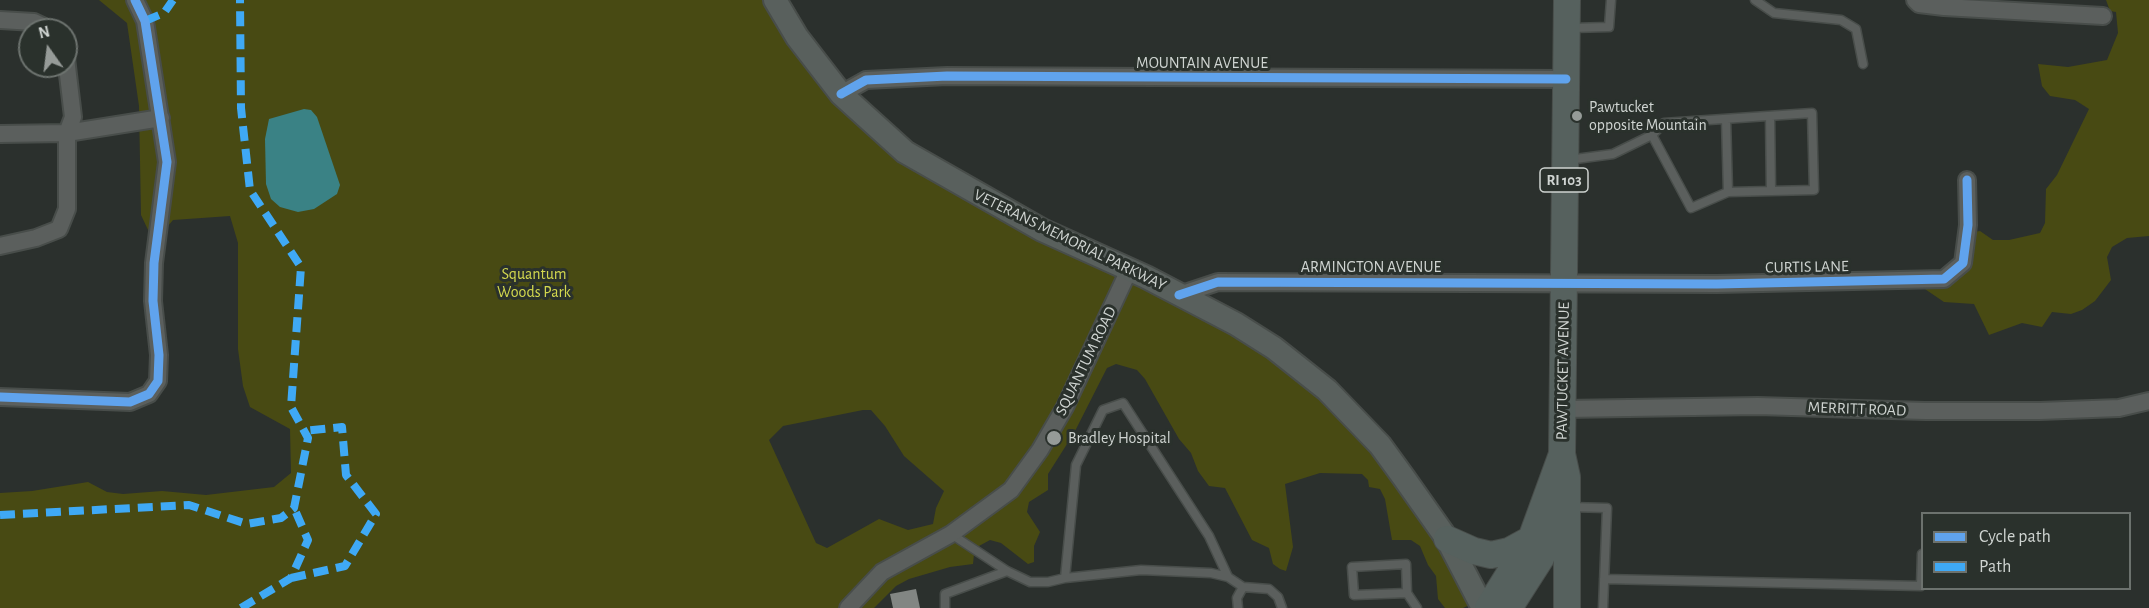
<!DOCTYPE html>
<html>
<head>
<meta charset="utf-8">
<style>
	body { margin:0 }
	#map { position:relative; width:2149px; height:608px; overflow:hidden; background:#2b302d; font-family:"Alegreya Sans",sans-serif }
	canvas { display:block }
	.legend { position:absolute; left:1921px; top:512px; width:210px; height:78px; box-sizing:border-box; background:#2a312c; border:2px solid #6c726e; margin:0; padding:8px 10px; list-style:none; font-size:18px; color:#cfd4d1 }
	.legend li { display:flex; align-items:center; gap:12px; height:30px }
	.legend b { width:30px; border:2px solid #6c726e }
	.north { position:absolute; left:18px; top:18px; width:60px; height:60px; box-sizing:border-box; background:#2a312c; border:2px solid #6c726e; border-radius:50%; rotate:346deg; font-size:16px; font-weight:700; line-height:24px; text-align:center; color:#cfd4d1 }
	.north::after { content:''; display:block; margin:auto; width:21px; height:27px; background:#969b98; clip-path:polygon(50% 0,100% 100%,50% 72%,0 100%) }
</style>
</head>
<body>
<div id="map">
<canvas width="2149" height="608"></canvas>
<ul class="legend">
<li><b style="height:8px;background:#60a3ed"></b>Cycle path</li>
<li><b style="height:8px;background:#3fa9f5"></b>Path</li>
</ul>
<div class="north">N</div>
</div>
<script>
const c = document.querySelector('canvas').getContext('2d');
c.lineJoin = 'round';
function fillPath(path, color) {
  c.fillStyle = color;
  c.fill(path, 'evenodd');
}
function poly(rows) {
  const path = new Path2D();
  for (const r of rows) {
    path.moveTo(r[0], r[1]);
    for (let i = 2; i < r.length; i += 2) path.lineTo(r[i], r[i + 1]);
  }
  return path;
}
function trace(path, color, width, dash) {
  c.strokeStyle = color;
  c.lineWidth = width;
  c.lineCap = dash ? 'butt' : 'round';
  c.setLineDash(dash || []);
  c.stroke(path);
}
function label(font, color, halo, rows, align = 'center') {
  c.font = font + ' "Alegreya Sans",sans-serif';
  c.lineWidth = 6;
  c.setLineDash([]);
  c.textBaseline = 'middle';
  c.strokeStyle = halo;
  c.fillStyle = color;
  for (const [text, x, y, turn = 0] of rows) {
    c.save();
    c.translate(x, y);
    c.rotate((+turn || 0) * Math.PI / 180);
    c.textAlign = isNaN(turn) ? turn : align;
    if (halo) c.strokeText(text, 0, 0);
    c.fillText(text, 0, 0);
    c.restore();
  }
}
fillPath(poly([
	[99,0,775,0,881,133,1176,292,1351,413,1476,602,1463,608,1445,608,1438,599,1436,576,1428,565,1420,546,1411,540,1392,540,1385,499,1380,489,1369,487,1368,480,1362,474,1320,473,1285,484,1293,547,1286,571,1280,569,1273,564,1269,548,1252,540,1225,488,1209,486,1198,471,1191,453,1179,439,1145,379,1137,370,1116,364,1107,368,1074,433,1048,474,1048,490,1029,502,1027,512,1040,532,1034,546,1034,562,1028,564,1001,543,990,540,979,546,974,554,973,564,950,567,909,579,896,586,874,608,0,608,0,493,32,491,88,482,107,492,123,494,162,491,206,495,274,487,291,473,290,429,250,407,243,386,238,349,238,243,230,216,173,220,168,226,149,232,141,215,139,106,127,23],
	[863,410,871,410,885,426,904,456,944,491,936,508,933,524,908,530,879,519,827,548,816,543,769,440,783,426],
	[2106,0,2149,0,2149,236,2127,238,2112,247,2107,257,2111,280,2095,301,2082,310,2071,314,2052,312,2042,327,2022,323,1989,335,1974,304,1944,302,1919,285,1952,278,1968,233,1980,231,1993,240,2009,240,2040,233,2045,223,2046,189,2057,175,2089,109,2075,100,2050,96,2042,86,2038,64,2068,67,2107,60,2118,33,2116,12,2110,11]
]), '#484a13');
fillPath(poly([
	[304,109,311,110,317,117,340,185,337,194,314,209,298,212,280,207,271,199,266,184,265,139,269,119]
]), '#3a8285');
fillPath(poly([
	[916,589,920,608,893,608,890,594]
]), '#828683');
const lane = poly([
	[1755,0,1774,13,1841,20,1856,29,1863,64],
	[1570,28,1609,27,1611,0],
	[1770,116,1771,191],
	[1726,119,1728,192],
	[1568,160,1613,154,1652,135,1664,123,1812,113,1814,190,1728,192,1691,208,1652,135],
	[1569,507,1607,508,1603,608],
	[951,534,1007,571,1030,582,1048,582,1065,578,1141,570,1211,573,1228,577,1243,587,1269,589,1278,597,1282,608],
	[1065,578,1076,465,1103,410,1123,403,1209,536,1228,577],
	[1604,579,1921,586,1922,554],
	[1407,593,1354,595,1352,567,1406,564,1407,593,1417,608],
	[945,608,945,594,1007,571],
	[1238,608,1237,598,1243,587]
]);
const street = poly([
	[1915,0,1919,4,1944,7,2103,16],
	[0,20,34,22,51,30],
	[841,94,866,80,947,76,1566,79],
	[0,134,67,133,161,118],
	[0,246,36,238,59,229,67,209,67,133,73,117,66,58],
	[1179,295,1218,282,1717,284,1944,279,1963,263,1968,225,1967,180],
	[0,397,130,402,149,394,158,381,159,355,153,301,154,263,167,162,145,21,135,0],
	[1564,409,1758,406,1925,411,2040,411,2119,408,2149,401],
	[848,608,882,572,951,534,1011,490,1040,450,1065,407,1129,270]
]);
const secondary = poly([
	[775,0,797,37,841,94,905,152,1042,230,1146,277,1236,324,1274,348,1327,390,1380,445,1404,478,1447,539,1483,608]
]);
const primary = poly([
	[1567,0,1562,454,1567,477,1567,608],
	[1447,539,1474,551,1491,555,1509,551,1531,539],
	[1488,608,1531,539,1562,454],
	[1509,608,1541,558,1554,524]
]);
trace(lane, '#484d4a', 11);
trace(street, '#484d4a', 20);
trace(secondary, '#484d4a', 26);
trace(primary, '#484d4a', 28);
trace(lane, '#5b5f5d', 8);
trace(street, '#5b5f5d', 16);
trace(secondary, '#59605d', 22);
trace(primary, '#56615e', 26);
trace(poly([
	[145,21,164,13,173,0],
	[0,515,189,505,247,524,281,518,294,508,308,438,291,407,301,267,250,190,241,108,240,0],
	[291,578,345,566,376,514,346,475,342,427,304,431],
	[241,608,291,578,308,540,294,508]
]), '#3fa9f5', 8, [15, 8]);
trace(poly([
	[841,94,866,80,947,76,1566,79],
	[1179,295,1218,282,1717,284,1944,279,1963,263,1968,225,1967,180],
	[0,397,130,402,149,394,158,381,159,355,153,301,154,263,167,162,145,21,135,0]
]), '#60a3ed', 9);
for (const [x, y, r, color] of [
	[1577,116,6,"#969b98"],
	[1054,438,8,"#969b98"]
]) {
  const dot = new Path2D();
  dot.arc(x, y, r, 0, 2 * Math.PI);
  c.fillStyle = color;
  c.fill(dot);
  trace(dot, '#2a312c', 2);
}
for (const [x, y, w] of [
	[1564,180,48]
]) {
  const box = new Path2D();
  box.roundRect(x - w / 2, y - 12, w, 24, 4.5);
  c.fillStyle = '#2a312c';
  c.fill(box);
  trace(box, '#cfd4d1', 1.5);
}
label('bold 15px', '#cfd4d1', null, [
	["RI 103",1564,180]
]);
label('16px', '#cfd4d1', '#2a312c', [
	["MOUNTAIN AVENUE",1202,63],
	["VETERANS MEMORIAL PARKWAY",1070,240,26],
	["ARMINGTON AVENUE",1371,267],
	["CURTIS LANE",1807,267,-1],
	["SQUANTUM ROAD",1086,361,-64],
	["PAWTUCKET AVENUE",1563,371,-89],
	["MERRITT ROAD",1857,409,2]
]);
label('16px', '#cfd4d1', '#2a312c', [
	["Pawtucket",1589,107],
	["opposite Mountain",1589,125],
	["Bradley Hospital",1068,438]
], 'left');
label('16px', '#d3d84e', '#2a312c', [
	["Squantum",534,274],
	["Woods Park",534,292]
]);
</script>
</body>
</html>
